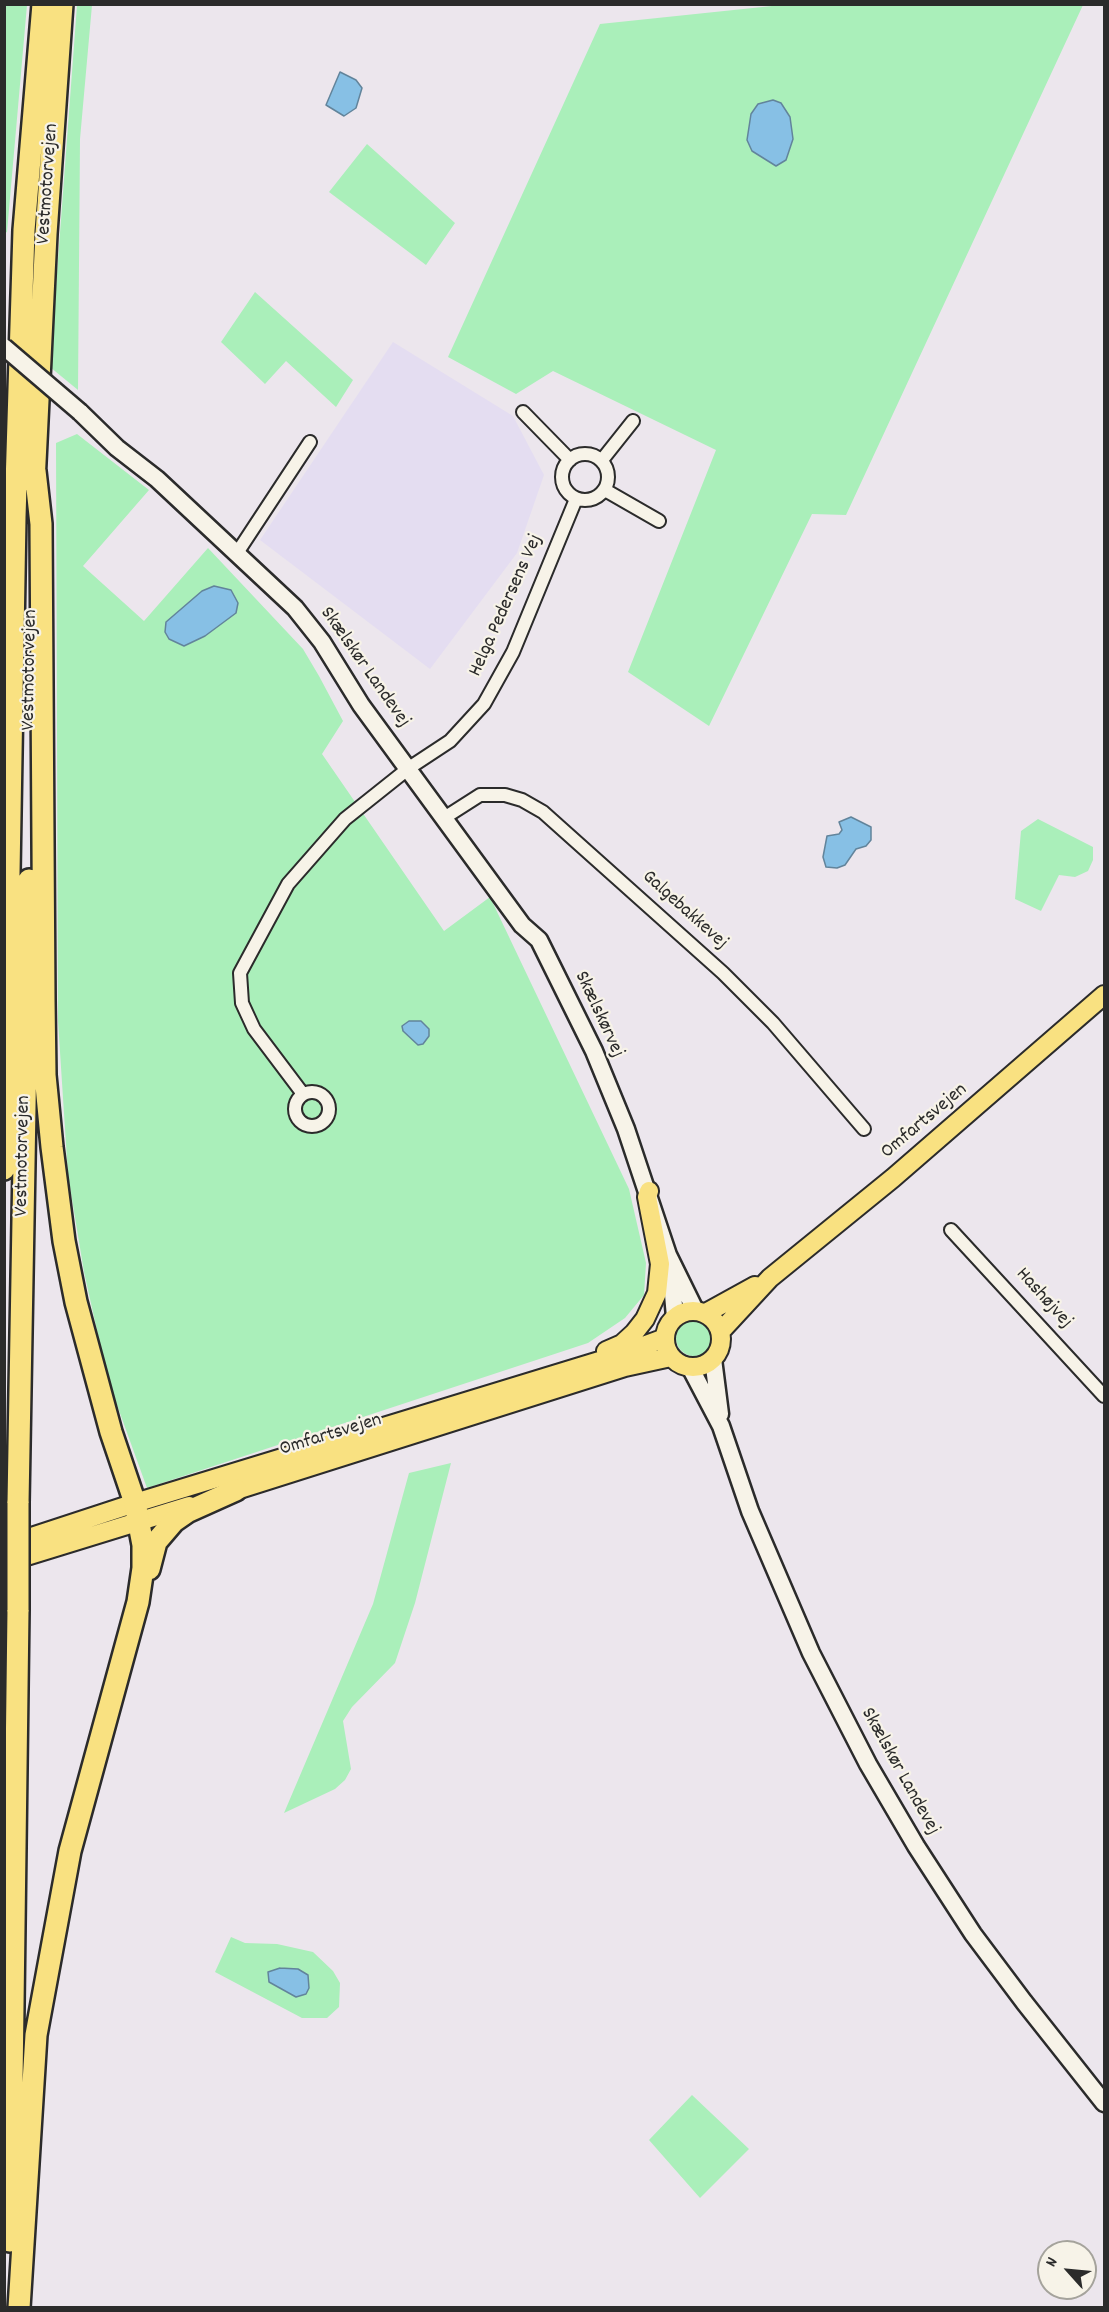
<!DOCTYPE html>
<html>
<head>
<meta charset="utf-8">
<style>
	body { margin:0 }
	#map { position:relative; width:1109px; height:2312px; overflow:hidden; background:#ece6ed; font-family:Dekko,sans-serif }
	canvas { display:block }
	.frame { position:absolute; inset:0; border:6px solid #2b2b2b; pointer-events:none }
	.north { position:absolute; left:1037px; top:2240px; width:60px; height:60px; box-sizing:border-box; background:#f7f3e8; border:2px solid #a5a39c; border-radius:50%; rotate:297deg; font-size:16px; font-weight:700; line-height:24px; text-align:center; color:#2b2b2b }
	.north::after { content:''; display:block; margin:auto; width:21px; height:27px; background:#2b2b2b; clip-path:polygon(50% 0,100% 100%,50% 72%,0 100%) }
</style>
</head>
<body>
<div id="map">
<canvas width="1109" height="2312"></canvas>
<div class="frame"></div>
<div class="north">N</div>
</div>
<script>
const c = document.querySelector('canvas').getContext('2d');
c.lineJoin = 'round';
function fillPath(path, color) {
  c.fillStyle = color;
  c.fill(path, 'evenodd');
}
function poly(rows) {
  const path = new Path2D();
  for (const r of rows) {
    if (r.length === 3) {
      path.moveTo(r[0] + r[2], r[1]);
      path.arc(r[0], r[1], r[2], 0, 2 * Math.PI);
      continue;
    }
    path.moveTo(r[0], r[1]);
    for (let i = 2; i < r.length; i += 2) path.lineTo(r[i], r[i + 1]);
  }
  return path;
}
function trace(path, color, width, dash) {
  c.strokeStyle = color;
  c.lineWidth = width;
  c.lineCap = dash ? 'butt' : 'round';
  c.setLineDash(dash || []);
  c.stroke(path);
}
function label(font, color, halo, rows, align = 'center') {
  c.font = font + ' Dekko,sans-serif';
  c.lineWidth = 4.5;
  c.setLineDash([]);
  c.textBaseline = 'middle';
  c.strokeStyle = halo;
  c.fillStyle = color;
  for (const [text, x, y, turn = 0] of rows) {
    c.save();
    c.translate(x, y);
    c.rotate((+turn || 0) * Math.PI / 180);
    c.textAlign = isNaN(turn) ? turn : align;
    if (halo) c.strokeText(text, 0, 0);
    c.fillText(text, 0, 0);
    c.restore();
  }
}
fillPath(poly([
	[393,342,513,416,544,475,517,553,430,669,260,540]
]), '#e4ddf1');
fillPath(poly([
	[791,4,1083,5,846,515,812,514,709,726,628,672,716,450,553,371,516,394,448,357,600,24],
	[4,5,27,5,7,232,5,233],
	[77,5,92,5,80,139,78,390,50,367],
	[367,144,455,223,426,265,329,192],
	[255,292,353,380,336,407,286,361,265,384,221,342],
	[77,434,149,490,83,566,144,621,208,548,303,649,319,676,343,721,322,754,444,931,490,897,629,1189,646,1263,644,1295,625,1318,588,1343,147,1488,108,1380,84,1272,68,1175,58,1021,56,443],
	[1038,819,1093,847,1093,860,1088,871,1075,877,1059,875,1041,911,1015,899,1021,831],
	[694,1338,18],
	[451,1463,415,1603,395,1663,352,1707,343,1721,351,1769,345,1780,335,1789,284,1813,373,1604,409,1473],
	[231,1937,245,1943,277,1944,313,1952,333,1971,340,1983,339,2007,327,2018,302,2018,215,1972],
	[692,2095,749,2149,700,2198,649,2140]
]), '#aaefba');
const water = poly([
	[340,72,356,80,362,88,356,108,344,116,326,105,340,72],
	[773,100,781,103,790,117,793,139,786,160,776,166,752,151,747,140,751,114,758,104,773,100],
	[214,586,231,590,238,603,236,613,205,636,184,646,169,639,165,632,166,622,202,591,214,586],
	[851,817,871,827,871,840,866,846,856,849,845,865,837,868,826,867,823,857,827,836,839,834,842,830,839,822,851,817],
	[409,1021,421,1021,429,1029,429,1036,423,1044,418,1045,403,1031,402,1026,409,1021],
	[280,1968,298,1969,308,1975,309,1988,306,1994,296,1997,269,1982,268,1972,280,1968]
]);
fillPath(water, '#87c0e5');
trace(water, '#62849b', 1.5);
const street = poly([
	[523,412,570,460],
	[585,477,23],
	[602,460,633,421],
	[605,490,659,521],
	[237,553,310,442],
	[444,818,480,795,505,795,522,800,543,812,723,973,773,1023,864,1129],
	[312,1109,17],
	[303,1094,254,1029,242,1003,240,973,288,884,345,819,409,768,450,741,484,704,513,652,576,499],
	[951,1230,1104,1396]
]);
const secondary = poly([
	[80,412,117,448,157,479,295,608,322,642,361,705,522,925,539,940,594,1051,626,1129,668,1255,695,1310],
	[671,1271,675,1317],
	[713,1359,720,1414],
	[690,1367,721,1426,750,1511,811,1653,868,1764,916,1846,973,1934,1024,2002,1104,2103]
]);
const primary = poly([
	[693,1339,28],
	[706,1313,755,1286],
	[721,1331,770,1278,893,1178,1104,995],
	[606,1351,622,1344,634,1333,645,1319,657,1293,660,1264,647,1197,649,1191],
	[224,1494,625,1367,671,1357],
	[4,1546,135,1503,622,1354,665,1338],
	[4,1563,189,1506]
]);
const highway = poly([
	[34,483,46,234,62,4],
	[4,1169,15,517,24,230,43,4],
	[18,1503,29,880],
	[149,1569,156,1542,174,1521,187,1512,236,1490],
	[10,2241,18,1610],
	[19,2308,36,2035,70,1851,138,1602,143,1568,143,1545,135,1503,111,1432,76,1302,64,1241,52,1147,45,1075,44,1000,41,524,35,471]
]);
trace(street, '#2b2b2b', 16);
trace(secondary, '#2b2b2b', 21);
trace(primary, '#2b2b2b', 22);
trace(highway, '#2b2b2b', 26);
trace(street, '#f7f3e8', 12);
trace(secondary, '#f7f3e8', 16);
trace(primary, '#f9e181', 18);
trace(highway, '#f9e181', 21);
const secondaryBridge = poly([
	[4,347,80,412]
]);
const highwayBridge = poly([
	[18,1610,18,1503]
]);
trace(secondaryBridge, '#2b2b2b', 21, []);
trace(highwayBridge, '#2b2b2b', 26, []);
trace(secondaryBridge, '#f7f3e8', 16);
trace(highwayBridge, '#f9e181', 21);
label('20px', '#2b2b2b', '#f7f3e8', [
	["Vestmotorvejen",49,184,-86],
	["Helga Pedersens Vej",507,606,-66],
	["Skælskør Landevej",364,668,55],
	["Vestmotorvejen",31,670,-89],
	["Galgebakkevej",684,911,42],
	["Skælskørvej",598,1015,65],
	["Omfartsvejen",925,1122,-40],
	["Vestmotorvejen",24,1156,-89],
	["Hashøjvej",1043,1299,48],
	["Omfartsvejen",331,1436,-17],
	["Skælskør Landevej",899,1772,61]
]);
</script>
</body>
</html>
